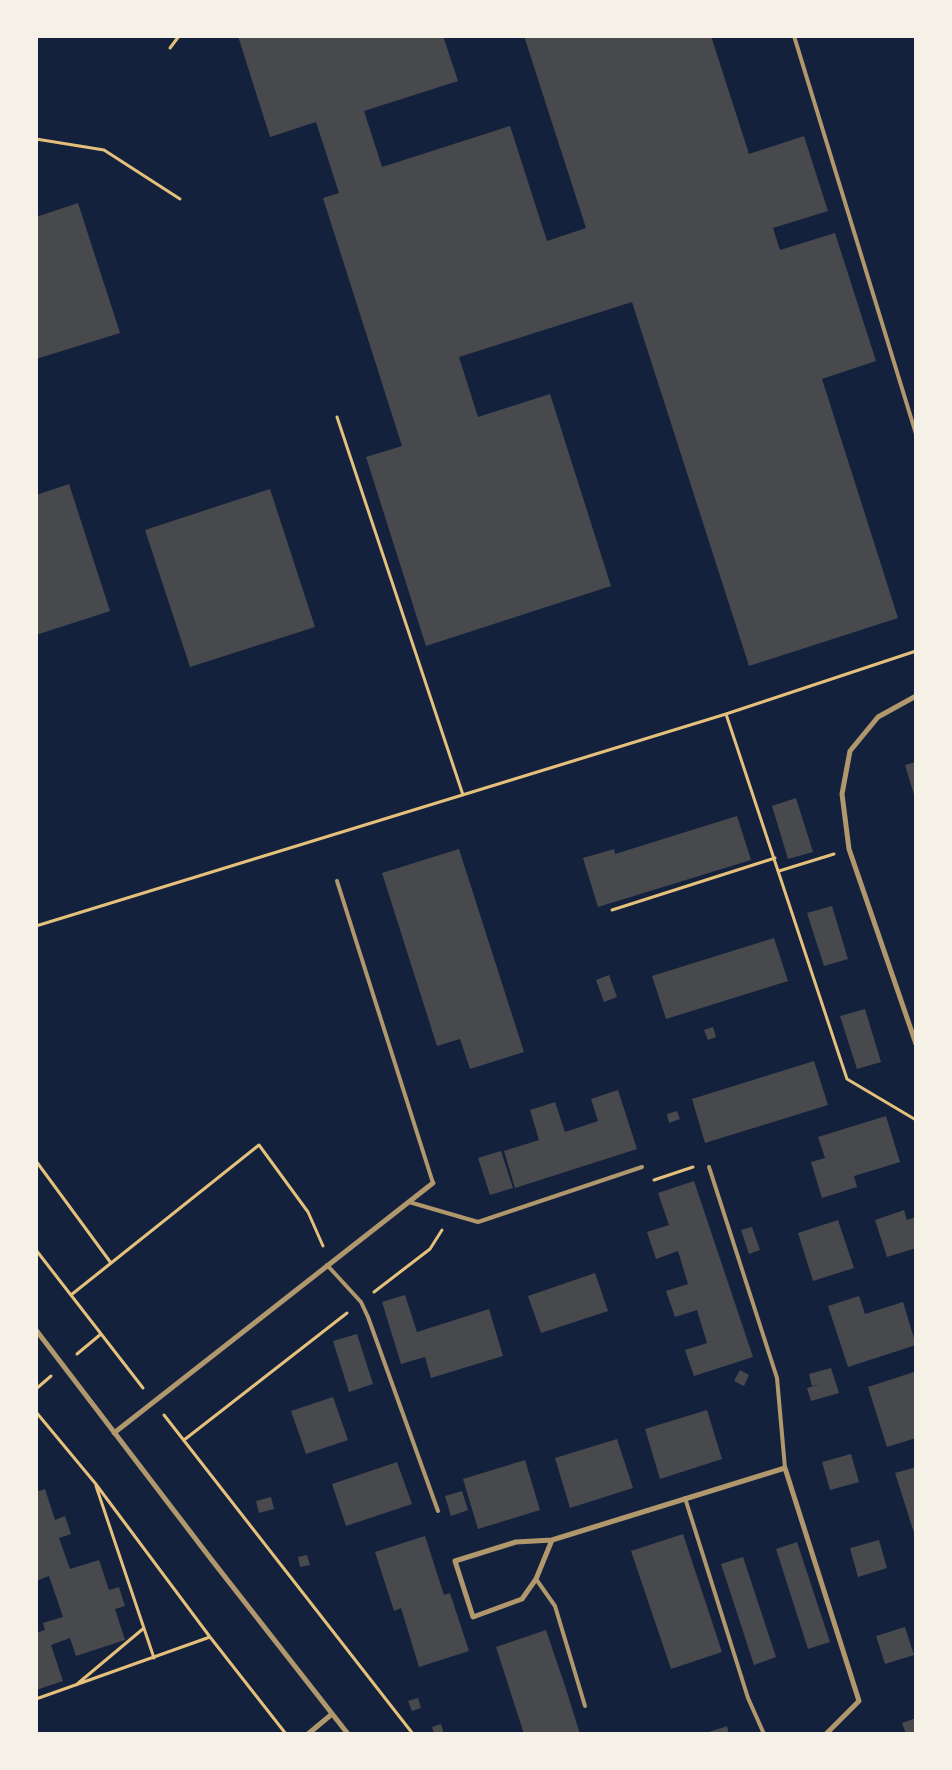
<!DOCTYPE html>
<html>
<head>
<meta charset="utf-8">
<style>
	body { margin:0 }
	#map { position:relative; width:952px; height:1770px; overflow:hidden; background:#14213d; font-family:Barlow,sans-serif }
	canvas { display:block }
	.frame { position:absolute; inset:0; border:38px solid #f6f1e7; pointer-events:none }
</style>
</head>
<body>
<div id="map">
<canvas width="952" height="1770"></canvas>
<div class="frame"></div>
</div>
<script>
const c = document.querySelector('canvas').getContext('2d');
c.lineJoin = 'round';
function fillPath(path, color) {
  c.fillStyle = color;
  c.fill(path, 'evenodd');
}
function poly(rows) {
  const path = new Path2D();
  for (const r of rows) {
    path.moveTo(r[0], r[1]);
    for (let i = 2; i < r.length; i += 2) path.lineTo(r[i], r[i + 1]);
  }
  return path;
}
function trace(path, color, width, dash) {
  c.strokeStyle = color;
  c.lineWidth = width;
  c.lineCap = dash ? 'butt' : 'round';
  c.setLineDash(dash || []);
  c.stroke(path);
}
fillPath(poly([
	[238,36,443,36,458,81,364,111,382,167,510,126,547,241,586,228,524,36,711,36,749,154,804,136,828,211,773,228,780,250,835,233,876,361,822,379,898,618,749,666,632,302,459,357,478,417,550,394,611,586,426,646,366,457,402,446,323,198,339,193,316,122,270,137],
	[78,203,120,333,36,359,36,217],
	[69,484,110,611,36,635,36,495],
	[270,489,315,627,190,667,145,530],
	[916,762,916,798,915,798,905,765],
	[796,798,813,852,788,859,772,806],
	[737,816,751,860,598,907,583,858,614,849,615,854],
	[459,849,524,1052,470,1069,460,1039,437,1046,382,873],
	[832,906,848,959,824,966,807,913],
	[774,938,788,981,666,1019,652,976],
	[609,975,617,997,604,1002,596,980],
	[865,1009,881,1062,857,1069,840,1016],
	[713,1027,716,1037,708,1040,704,1030],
	[814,1061,828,1105,705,1143,692,1099],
	[618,1090,637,1149,515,1188,504,1151,539,1140,530,1110,555,1102,565,1132,598,1121,591,1099],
	[677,1111,680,1119,669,1123,667,1114],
	[886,1116,900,1162,854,1176,857,1187,822,1198,811,1162,825,1158,818,1137],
	[501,1151,513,1188,490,1195,478,1158],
	[694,1181,753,1357,694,1376,685,1350,707,1343,697,1310,675,1317,666,1291,688,1284,678,1251,656,1259,647,1232,669,1225,658,1193],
	[904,1210,907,1220,916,1217,916,1248,887,1257,875,1220],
	[838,1220,854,1268,813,1281,798,1233],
	[752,1227,760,1250,749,1254,741,1230],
	[595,1273,608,1311,541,1333,528,1296],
	[405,1295,417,1332,489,1309,503,1356,431,1378,425,1357,401,1364,382,1302],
	[859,1296,865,1314,903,1302,916,1345,848,1367,828,1306],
	[357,1334,373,1384,349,1392,333,1341],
	[831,1368,839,1393,811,1401,807,1388,821,1384,812,1386,809,1374],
	[740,1370,749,1375,744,1386,734,1381],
	[914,1372,916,1438,887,1447,868,1387],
	[333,1397,348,1440,306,1454,291,1411],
	[707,1410,722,1459,660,1479,645,1429],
	[617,1439,633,1488,570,1508,555,1458],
	[851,1454,859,1482,830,1490,822,1462],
	[525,1460,540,1510,478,1529,463,1479],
	[397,1462,412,1504,346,1526,332,1484],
	[916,1467,916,1536,915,1536,895,1473],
	[45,1489,55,1520,65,1516,71,1534,59,1538,70,1569,99,1560,109,1590,119,1587,125,1606,115,1609,125,1640,76,1656,70,1638,51,1645,63,1681,36,1690,36,1633,45,1630,43,1623,63,1617,49,1576,36,1581,36,1492],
	[462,1491,468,1510,451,1516,445,1496],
	[271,1497,274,1509,259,1513,256,1501],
	[683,1534,722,1652,671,1669,631,1551],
	[425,1536,444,1595,450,1593,469,1651,419,1667,401,1608,394,1611,375,1552],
	[879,1540,887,1568,858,1577,850,1548],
	[797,1542,830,1642,808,1649,776,1549],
	[307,1555,310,1565,300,1567,298,1557],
	[743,1557,776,1657,754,1665,721,1564],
	[905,1627,914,1655,885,1664,876,1636],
	[546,1630,566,1689,580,1734,524,1734,496,1647],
	[418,1698,421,1708,412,1711,408,1701],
	[916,1718,916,1734,906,1734,902,1723],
	[441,1724,444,1734,434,1734,432,1727],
	[727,1726,729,1734,706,1734,706,1733]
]), '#48494c');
trace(poly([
	[170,48,179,36],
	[36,139,104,150,180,199],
	[337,417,463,795],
	[726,714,847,1079,916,1120],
	[779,871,834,854],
	[612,910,775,858],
	[36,926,726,714,916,651],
	[36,1161,111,1263],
	[654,1180,693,1167],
	[36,1250,143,1388],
	[374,1292,430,1249,442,1230],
	[71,1295,259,1145,308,1212,323,1246],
	[77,1354,101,1334],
	[36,1389,51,1376],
	[36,1412,95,1483,210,1637,286,1734],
	[164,1415,413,1734],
	[184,1440,347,1313],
	[96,1486,154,1658],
	[76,1685,144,1628],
	[36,1699,210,1637]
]), '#e5c07b', 3);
trace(poly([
	[794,36,916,434],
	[337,881,433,1183],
	[709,1167,777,1378,785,1468],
	[409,1202,478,1222,642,1167],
	[327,1265,361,1302,368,1317,438,1511],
	[685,1498,748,1698,764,1734],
	[536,1579,555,1606,585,1706]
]), '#b1986c', 4);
trace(poly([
	[916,696,878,717,850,751,842,794,849,849,916,1044],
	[36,1330,211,1559,348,1734],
	[114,1433,433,1183],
	[552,1540,536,1579,522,1599,473,1617,455,1561,516,1542,552,1540,785,1468,859,1701,826,1734],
	[308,1734,332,1714]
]), '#b1986c', 5);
</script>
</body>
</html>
